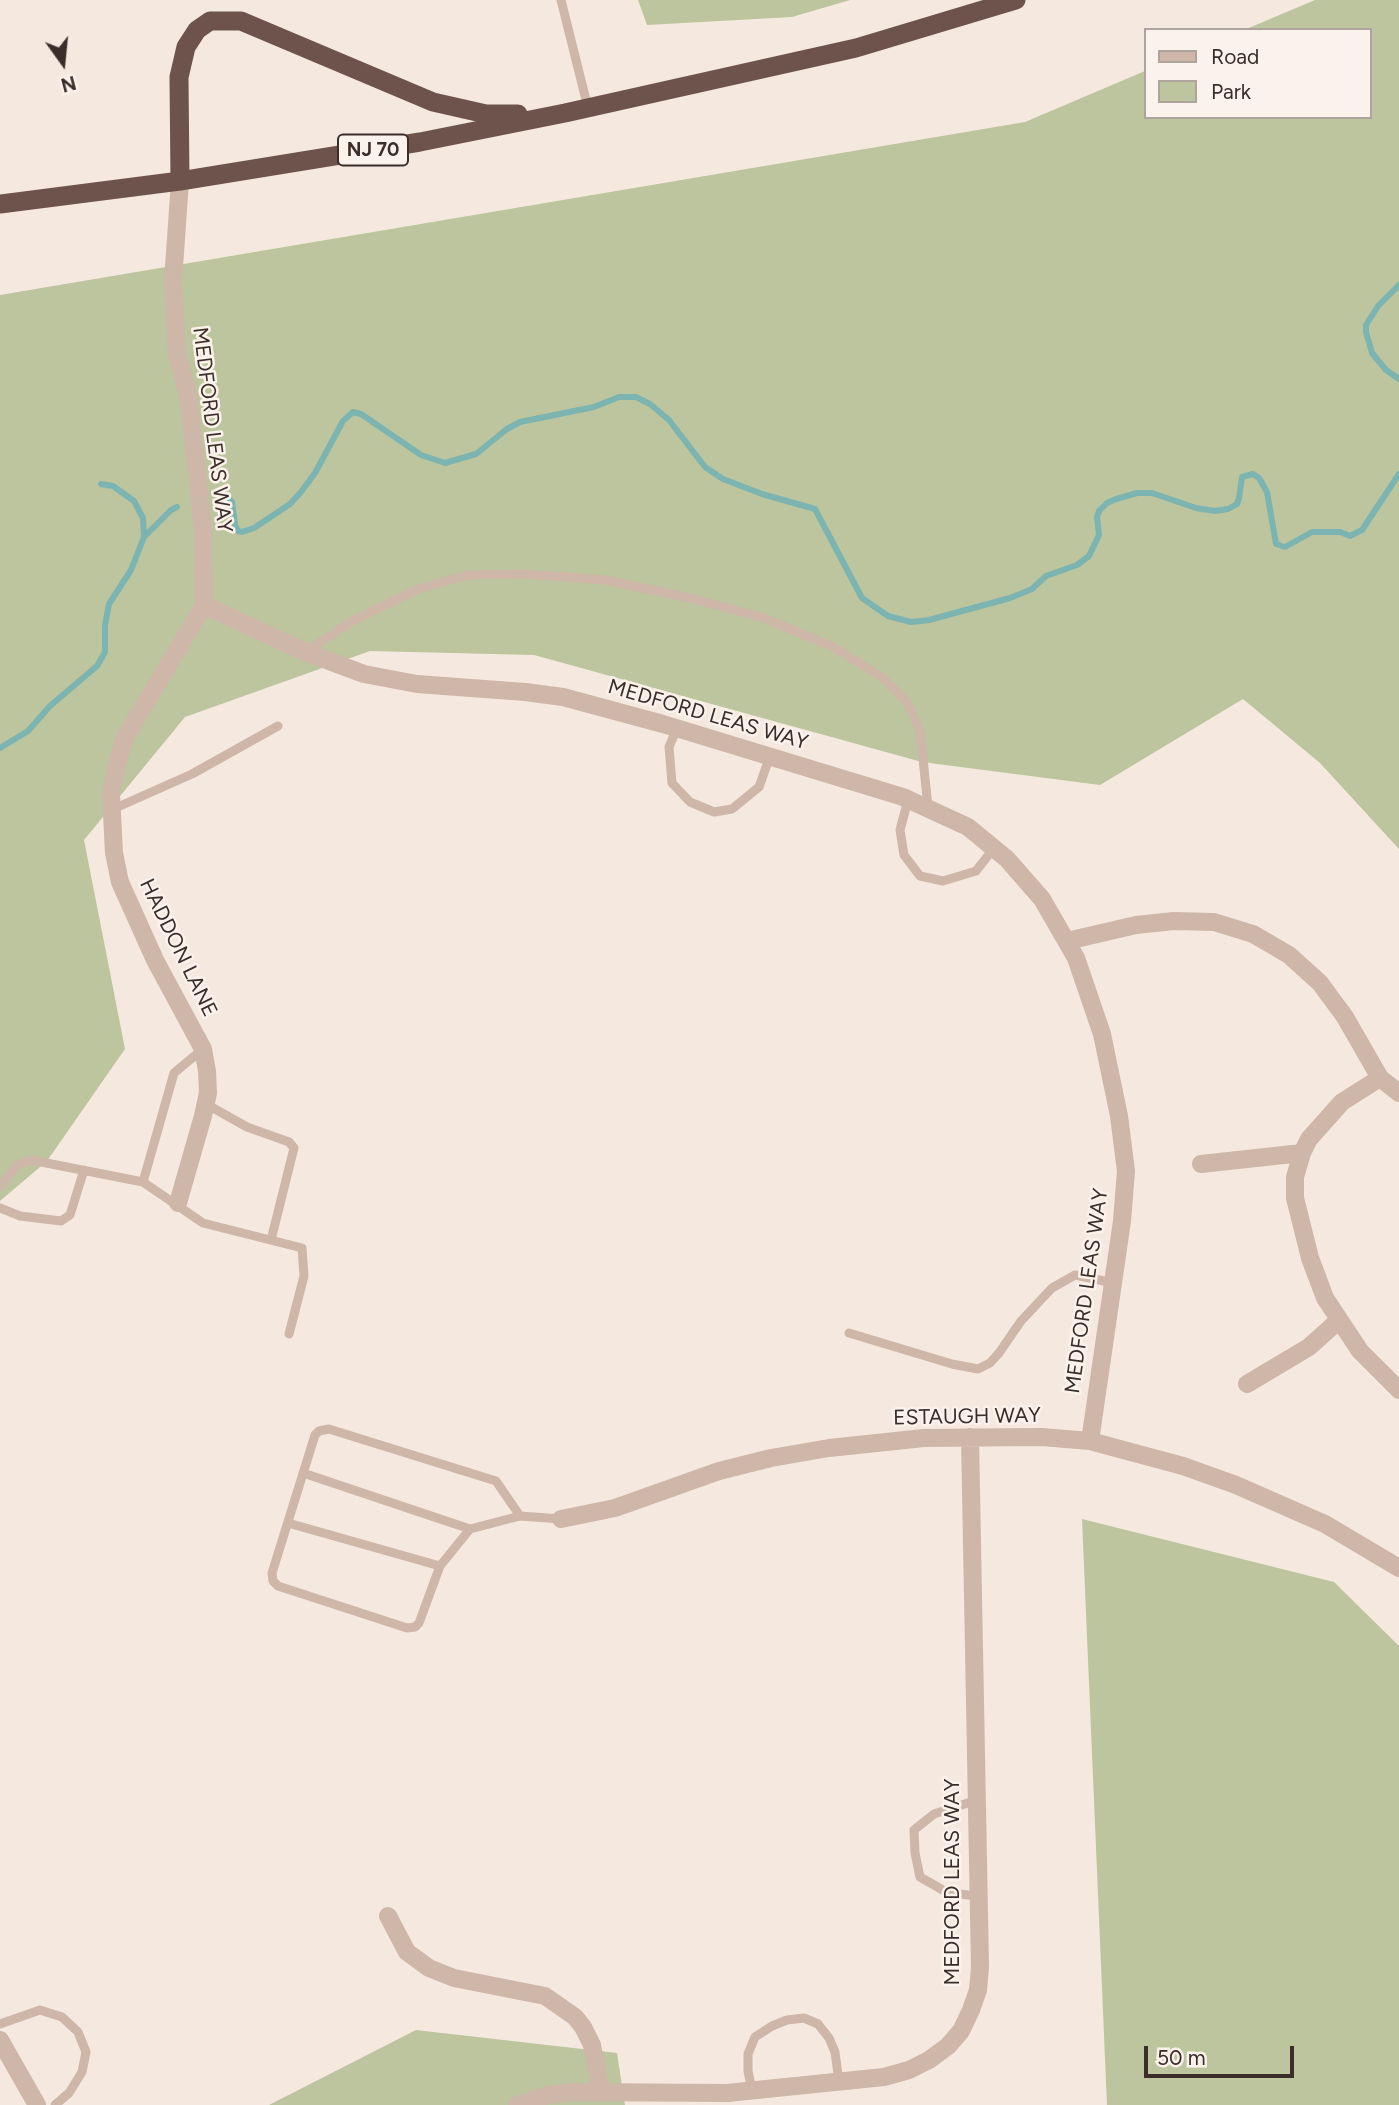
<!DOCTYPE html>
<html>
<head>
<meta charset="utf-8">
<style>
	body { margin:0 }
	#map { position:relative; width:1399px; height:2105px; overflow:hidden; background:#f5e8de; font-family:Figtree,sans-serif }
	canvas { display:block }
	.legend { position:absolute; left:1144px; top:28px; width:228px; height:91px; box-sizing:border-box; background:#fbf2eb; border:2px solid #aea39d; margin:0; padding:9px 12px; list-style:none; font-size:21px; color:#3b2d29 }
	.legend li { display:flex; align-items:center; gap:14px; height:35px }
	.legend b { width:35px; border:2px solid #aea39d }
	.north { position:absolute; left:28px; top:28px; width:70px; height:70px; -webkit-text-stroke:5px #fbf2eb; paint-order:stroke; rotate:165deg; font-size:19px; font-weight:700; line-height:28px; text-align:center; color:#3b2d29 }
	.north::after { content:''; display:block; margin:auto; width:24px; height:32px; background:#3b2d29; clip-path:polygon(50% 0,100% 100%,50% 72%,0 100%) }
	.scale { position:absolute; left:1144px; top:2046px; width:150px; height:32px; box-sizing:border-box; border:4px solid #3b2d29; border-top:0; padding-left:9px; font-size:21px; line-height:24px; white-space:nowrap; color:#3b2d29; -webkit-text-stroke:5px #fbf2eb; paint-order:stroke }
</style>
</head>
<body>
<div id="map">
<canvas width="1399" height="2105"></canvas>
<ul class="legend">
<li><b style="height:9px;background:#ceb6a9"></b>Road</li>
<li><b style="height:19px;background:#bcc59d"></b>Park</li>
</ul>
<div class="north">N</div>
<div class="scale">50 m</div>
</div>
<script>
const c = document.querySelector('canvas').getContext('2d');
c.lineJoin = 'round';
function fillPath(path, color) {
  c.fillStyle = color;
  c.fill(path, 'evenodd');
}
function poly(rows) {
  const path = new Path2D();
  for (const r of rows) {
    path.moveTo(r[0], r[1]);
    for (let i = 2; i < r.length; i += 2) path.lineTo(r[i], r[i + 1]);
  }
  return path;
}
function trace(path, color, width, dash) {
  c.strokeStyle = color;
  c.lineWidth = width;
  c.lineCap = dash ? 'butt' : 'round';
  c.setLineDash(dash || []);
  c.stroke(path);
}
function label(font, color, halo, rows, align = 'center') {
  c.font = font + ' Figtree,sans-serif';
  c.lineWidth = 5;
  c.setLineDash([]);
  c.textBaseline = 'middle';
  c.strokeStyle = halo;
  c.fillStyle = color;
  for (const [text, x, y, turn = 0] of rows) {
    c.save();
    c.translate(x, y);
    c.rotate((+turn || 0) * Math.PI / 180);
    c.textAlign = isNaN(turn) ? turn : align;
    if (halo) c.strokeText(text, 0, 0);
    c.fillText(text, 0, 0);
    c.restore();
  }
}
fillPath(poly([
	[638,0,850,0,792,17,647,25],
	[1315,0,1399,0,1399,849,1320,763,1243,699,1100,785,922,762,534,655,370,651,185,717,84,840,125,1049,47,1161,0,1201,0,295,1025,122,1145,71,1145,117,1369,117,1369,30,1244,30],
	[1082,1519,1334,1582,1399,1646,1399,2105,1107,2105],
	[416,2030,617,2053,625,2105,269,2105]
]), '#bcc59d');
trace(poly([
	[1399,285,1378,306,1366,325,1366,332,1372,353,1386,370,1399,379],
	[101,484,113,486,134,501,143,518,144,537],
	[218,495,228,497,232,502,235,525,238,531,242,532,254,528,290,504,301,492,315,473,343,421,353,412,361,414,421,455,445,463,476,454,507,429,520,422,594,407,619,397,636,397,650,404,669,420,705,467,723,479,762,494,815,509,862,598,888,616,911,622,929,620,1010,598,1032,589,1046,576,1077,565,1089,556,1099,535,1097,517,1099,511,1107,503,1116,499,1137,493,1152,493,1196,508,1215,511,1228,509,1237,504,1239,498,1242,477,1253,474,1259,478,1267,492,1276,544,1285,547,1312,532,1340,532,1350,536,1362,530,1399,474],
	[0,748,28,731,50,706,97,666,105,652,105,625,109,604,131,570,144,537,171,510,177,507]
]), '#7bb4b0', 6);
trace(poly([
	[561,0,588,108],
	[306,652,352,621,418,589,468,575,524,574,606,580,694,599,764,618,833,647,882,677,907,702,920,730,928,807],
	[677,728,669,747,672,783,690,802,714,812,732,809,759,787,770,756],
	[908,800,900,830,904,855,920,876,943,881,976,871,994,848],
	[111,810,192,774,278,726],
	[203,1049,174,1073,143,1182,203,1223,302,1248,304,1276,289,1334],
	[206,1104,247,1127,289,1142,294,1148,271,1240],
	[0,1187,17,1165,31,1160,143,1182],
	[0,1208,20,1216,61,1221,70,1215,84,1170],
	[849,1333,952,1364,978,1369,990,1363,999,1353,1021,1321,1052,1288,1075,1275,1114,1283],
	[303,1473,470,1529],
	[520,1516,496,1481,329,1429,319,1431,315,1435,272,1573,273,1581,278,1586,407,1628,415,1627,419,1623,440,1566,470,1529,520,1516,561,1519],
	[288,1523,440,1566],
	[977,1800,934,1814,914,1830,915,1853,920,1877,948,1893,979,1896],
	[0,2024,40,2010,62,2017,78,2032,86,2052,82,2072,69,2093,55,2105],
	[752,2090,748,2071,748,2054,755,2037,772,2026,787,2020,804,2018,818,2024,829,2038,835,2052,839,2082]
]), '#ceb6a9', 9);
trace(poly([
	[204,605,305,652,364,674,417,684,525,692,563,697,663,724,903,797,968,827,1007,859,1042,899,1076,958,1102,1034,1119,1116,1126,1171,1122,1221,1090,1441],
	[1067,941,1136,925,1174,921,1214,922,1253,934,1289,955,1320,983,1345,1017,1380,1078,1399,1093],
	[1380,1078,1342,1102,1309,1139,1302,1153,1295,1177,1295,1198,1310,1258,1325,1298,1360,1351,1399,1390],
	[1201,1164,1302,1153],
	[178,1203,203,1116,208,1093,207,1071,203,1049,155,960,120,882,114,853,111,794,116,767,126,736,204,605,203,528,188,394,177,356,173,281,180,181],
	[1247,1384,1309,1347,1338,1321],
	[561,1519,615,1508,719,1471,771,1458,829,1448,924,1438,1042,1437,1090,1441,1183,1466,1236,1485,1325,1524,1399,1568],
	[388,1916,407,1952,429,1968,454,1978,545,1996,575,2017,583,2027,592,2045,601,2093],
	[0,2040,37,2105],
	[517,2105,548,2095,572,2092,727,2093,884,2077,909,2070,929,2060,948,2046,961,2031,971,2010,978,1990,980,1967,970,1437]
]), '#ceb6a9', 18);
trace(poly([
	[180,181,179,77,186,47,197,30,210,21,241,21,433,102,486,114,518,114],
	[0,204,180,181,420,142,565,113,856,48,1016,0]
]), '#6d534c', 19);
for (const [x, y, w] of [
	[373,150,70]
]) {
  const box = new Path2D();
  box.roundRect(x - w / 2, y - 15.5, w, 31, 5);
  c.fillStyle = '#fbf2eb';
  c.fill(box);
  trace(box, '#3b2d29', 2);
}
label('bold 19px', '#3b2d29', null, [
	["NJ 70",373,150]
]);
label('21px', '#3b2d29', '#fbf2eb', [
	["MEDFORD LEAS WAY",212,430,83],
	["MEDFORD LEAS WAY",708,715,16],
	["HADDON LANE",178,948,64],
	["MEDFORD LEAS WAY",1087,1291,-82],
	["ESTAUGH WAY",967,1417,-1],
	["MEDFORD LEAS WAY",953,1882,-90]
]);
</script>
</body>
</html>
